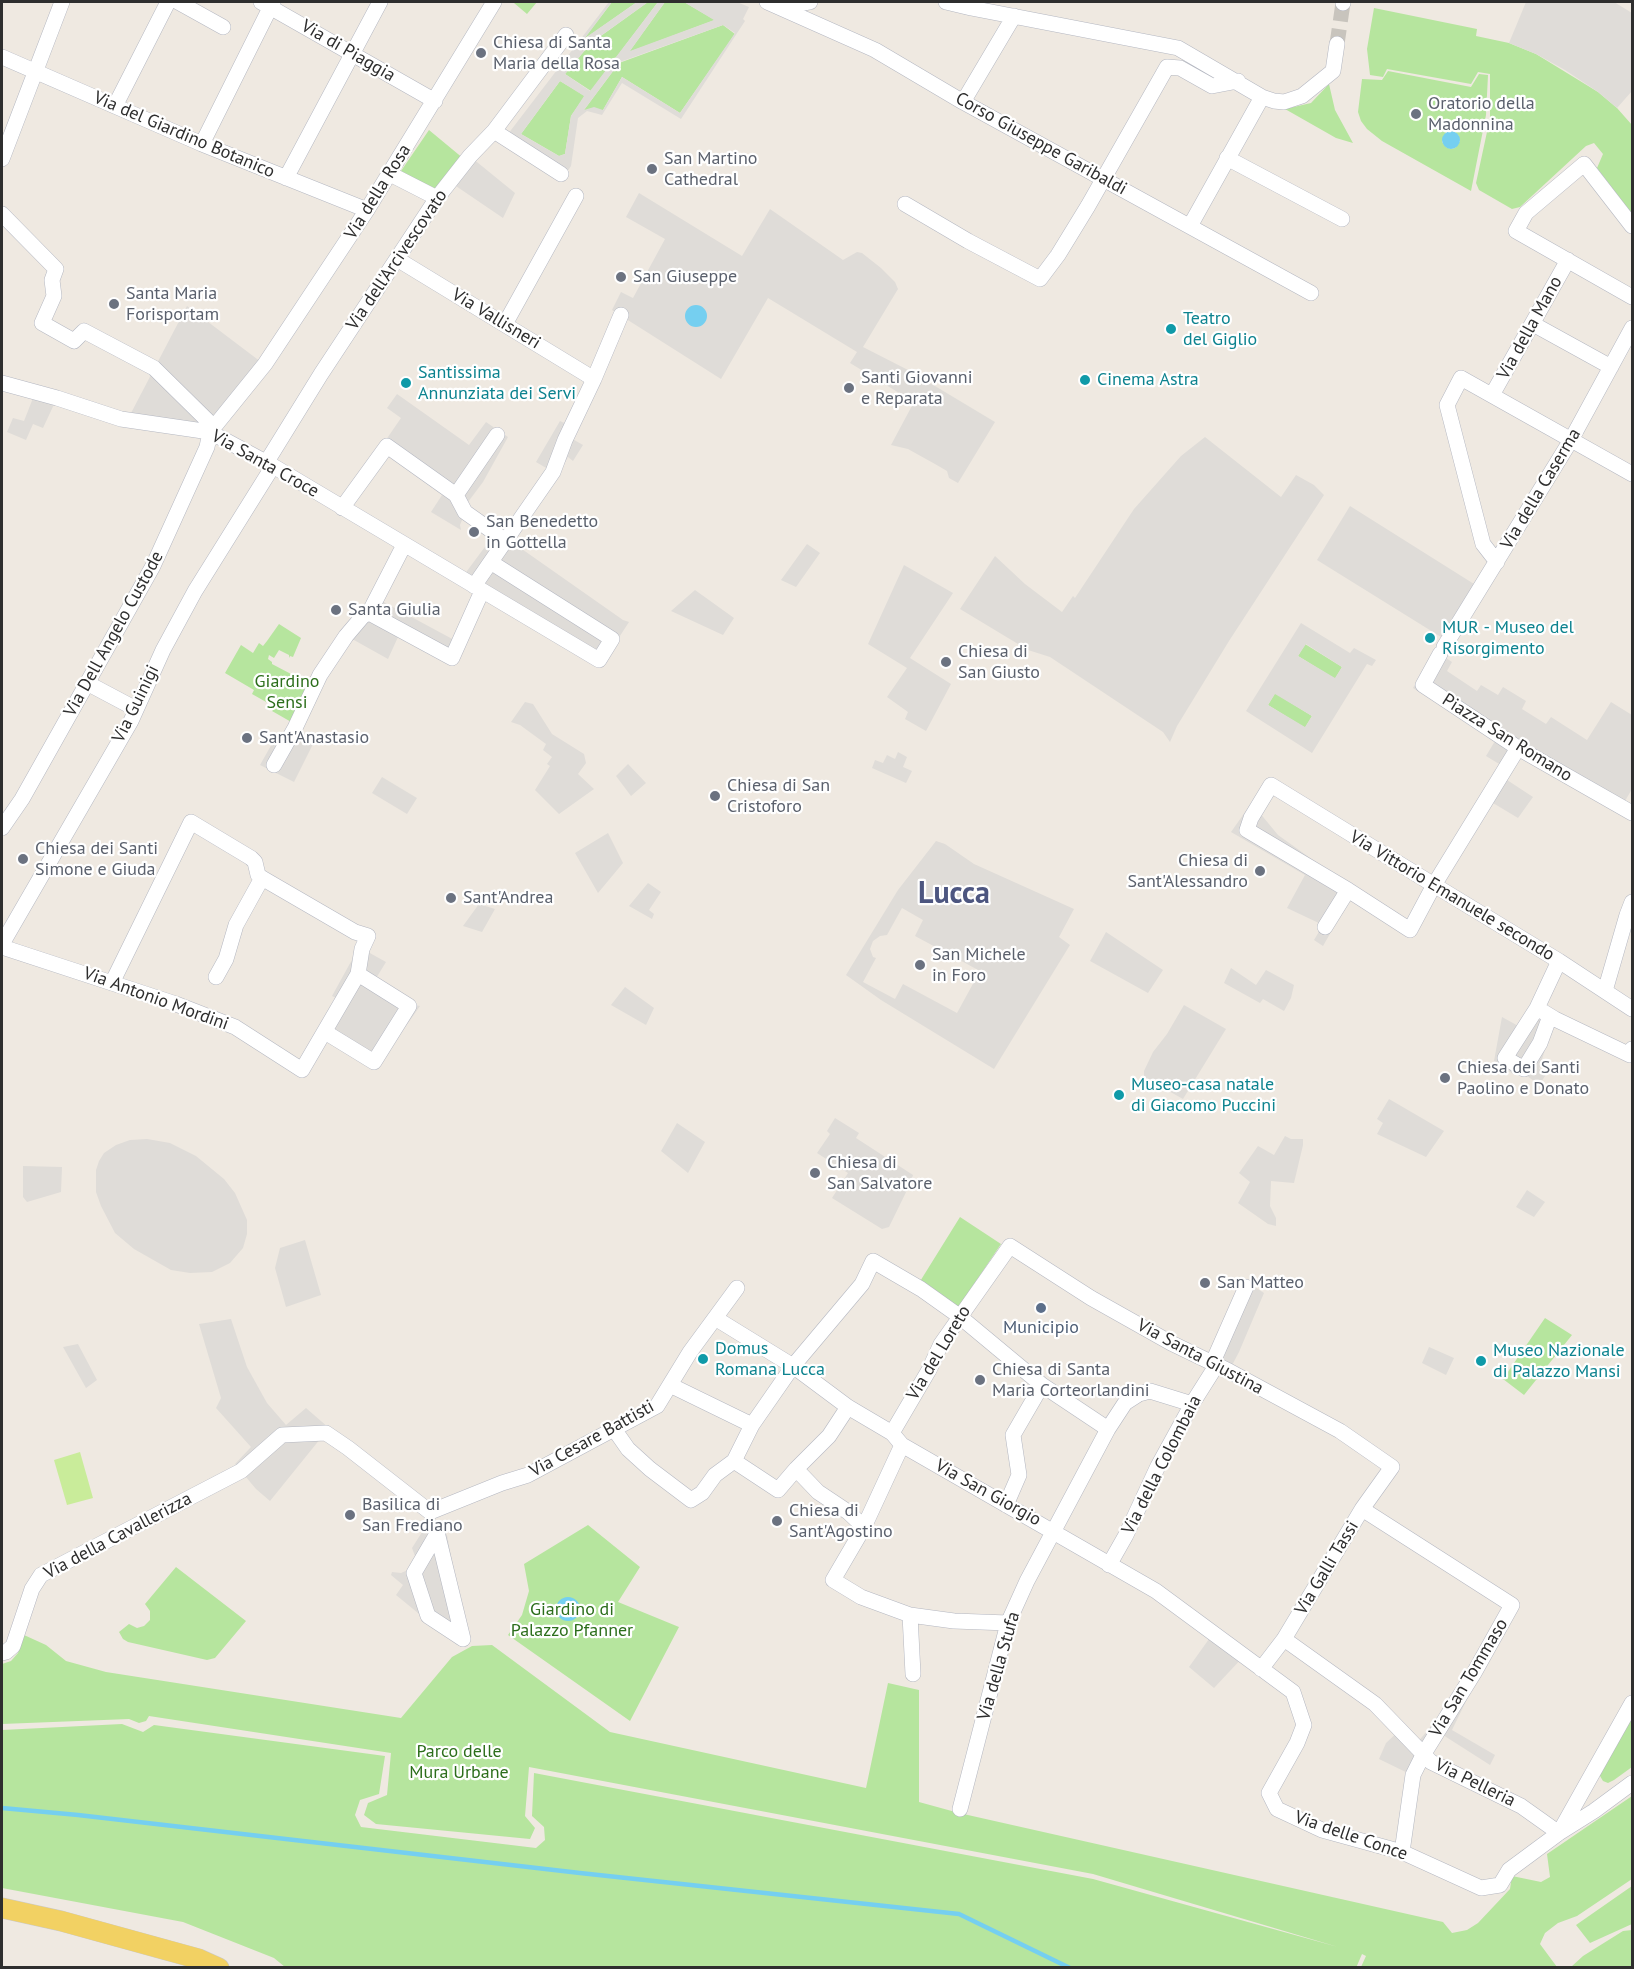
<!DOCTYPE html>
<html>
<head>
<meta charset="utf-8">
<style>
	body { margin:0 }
	#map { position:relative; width:1634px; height:1969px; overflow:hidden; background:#efe9e1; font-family:"PT Sans",sans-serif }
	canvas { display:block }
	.frame { position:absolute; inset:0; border:3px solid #2e2e2e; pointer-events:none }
</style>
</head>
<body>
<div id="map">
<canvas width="1634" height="1969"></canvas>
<div class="frame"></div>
</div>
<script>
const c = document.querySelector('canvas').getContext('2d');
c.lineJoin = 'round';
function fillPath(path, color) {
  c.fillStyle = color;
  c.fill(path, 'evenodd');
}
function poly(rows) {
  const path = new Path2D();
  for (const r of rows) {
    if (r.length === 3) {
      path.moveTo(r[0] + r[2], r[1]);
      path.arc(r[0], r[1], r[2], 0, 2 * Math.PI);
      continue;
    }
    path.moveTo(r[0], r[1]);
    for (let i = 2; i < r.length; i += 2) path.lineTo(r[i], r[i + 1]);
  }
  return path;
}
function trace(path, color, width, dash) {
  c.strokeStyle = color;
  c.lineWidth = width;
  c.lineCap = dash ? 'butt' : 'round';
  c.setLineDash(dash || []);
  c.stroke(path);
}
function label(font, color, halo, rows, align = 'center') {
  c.font = font + ' "PT Sans",sans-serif';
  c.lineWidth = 4.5;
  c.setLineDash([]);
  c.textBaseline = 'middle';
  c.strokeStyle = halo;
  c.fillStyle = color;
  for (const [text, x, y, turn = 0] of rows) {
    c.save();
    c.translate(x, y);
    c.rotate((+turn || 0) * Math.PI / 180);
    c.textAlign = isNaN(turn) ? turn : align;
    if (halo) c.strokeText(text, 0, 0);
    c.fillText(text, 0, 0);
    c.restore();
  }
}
fillPath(poly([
	[516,2,537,2,527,14,514,3],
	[612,2,637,2,583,40],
	[648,2,658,2,591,91,565,74,591,43],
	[665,2,684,2,715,20,629,52],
	[1374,8,1477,29,1476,36,1509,43,1536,54,1598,92,1617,108,1632,125,1632,214,1597,168,1603,154,1594,143,1586,146,1520,207,1512,209,1479,190,1476,183,1490,118,1490,74,1478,72,1471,84,1387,69,1383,77,1370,75,1367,49],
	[723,25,735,34,680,113,622,77,603,110,584,110,619,63],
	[1388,71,1471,87,1479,74,1488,75,1486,115,1471,191,1382,141,1367,129,1361,121,1358,112,1362,79,1382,80],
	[1452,131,1458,135,1460,141,1455,148,1451,149,1446,147,1442,142,1446,132],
	[560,81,585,96,571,116,565,154,559,156,521,134],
	[1329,84,1335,110,1353,143,1336,138,1285,109,1311,103],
	[429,130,464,159,437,192,401,171],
	[279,624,301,638,293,657,290,656,289,658,289,655,279,650,274,658,269,655,268,659,272,662,272,664,312,685,293,723,272,711,275,707,252,694,254,690,225,673,241,645,253,653,259,643,263,646,267,641],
	[1305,644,1342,667,1335,679,1298,656],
	[1275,693,1312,716,1305,728,1268,705],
	[960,1217,1001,1244,958,1308,919,1283],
	[1545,1318,1572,1335,1524,1395,1503,1379],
	[588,1525,640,1567,618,1602,679,1627,630,1721,508,1635,522,1615,529,1591,524,1564],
	[176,1567,246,1621,215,1658,207,1660,128,1642,123,1639,119,1632,129,1624,137,1628,144,1626,150,1620,150,1611,145,1604],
	[24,1635,46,1645,66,1661,106,1672,401,1718,452,1657,472,1646,492,1645,610,1732,866,1788,888,1683,919,1690,919,1802,959,1813,1443,1922,1452,1933,1467,1930,1478,1923,1510,1889,1512,1876,1541,1882,1550,1877,1547,1854,1632,1796,1632,1879,1577,1916,1558,1923,1545,1933,1540,1944,1557,1967,1361,1967,1366,1956,1362,1954,1356,1968,285,1967,274,1958,183,1922,2,1888,2,1730,122,1724,143,1732,154,1725,385,1756,379,1794,360,1800,355,1815,361,1827,536,1848,545,1840,544,1827,532,1816,534,1773,1093,1879,1338,1947,1093,1874,529,1767,525,1816,535,1828,530,1839,376,1824,364,1815,368,1803,387,1795,391,1753,149,1716,146,1721,139,1723,129,1719,2,1724,2,1664,11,1661,18,1653],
	[1632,1715,1632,1767,1614,1780,1608,1783,1603,1781,1600,1776,1600,1770],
	[1632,1886,1632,1924,1590,1943,1576,1925],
	[1632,1930,1632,1967,1571,1967,1583,1956,1623,1931]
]), '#b6e59e');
fillPath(poly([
	[80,1452,93,1498,67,1505,54,1460]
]), '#c9ec9a');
fillPath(poly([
	[609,2,612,2,585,38,637,2,648,2,591,43,565,74,590,91,658,2,665,2,630,51,714,20,684,2,737,2,749,7,743,19,745,21,681,119,622,83,602,115,587,111,578,118,571,166,567,172,508,134],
	[723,25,735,33,680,113,622,77,603,110,594,107,584,110,620,62],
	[560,81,584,96,571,116,565,154,559,156,521,134],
	[1526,2,1614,2,1632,13,1632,91,1617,108,1598,92,1565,70,1536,54,1509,43],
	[472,158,515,193,503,218,450,182],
	[639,193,742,256,770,209,843,260,857,252,862,253,881,268,895,282,898,289,863,347,910,371,995,422,958,483,949,478,947,471,935,464,908,449,891,445,914,402,850,363,857,352,768,298,721,379,612,310,621,292,633,298,665,239,626,217],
	[187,306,261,362,217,430,130,415],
	[35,393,57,398,43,428,33,424,26,440,7,432,13,418,24,421],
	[397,394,469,445,486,422,508,437,483,482,465,506,466,518,462,520,460,525,461,530,431,512,442,495,379,450,401,418,387,408],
	[560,421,573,427,569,437,583,445,573,461,568,457,558,475,536,462],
	[1205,437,1281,497,1296,475,1314,485,1324,495,1229,641,1177,726,1170,742,1163,732,1050,657,1028,650,960,609,995,556,1025,584,1062,612,1073,596,1075,598,1134,509,1181,456],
	[1350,506,1474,584,1441,637,1317,560],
	[493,536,509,540,623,620,629,622,601,665,464,575],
	[807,544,820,553,796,587,781,580],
	[904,565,953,593,910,658,951,684,926,731,905,719,908,712,887,697,907,668,868,644],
	[695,590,734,618,723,635,671,611],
	[380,600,456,641,457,655,398,637,388,659,345,635],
	[1301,623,1350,653,1354,648,1376,660,1372,666,1367,664,1312,753,1246,711],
	[1306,644,1342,667,1335,678,1298,656],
	[1275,694,1312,716,1305,727,1268,705],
	[1434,650,1452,662,1447,671,1477,691,1481,685,1498,695,1503,687,1526,701,1522,709,1546,724,1551,717,1587,740,1611,702,1632,715,1632,789,1625,801,1519,755,1509,770,1486,756,1495,741,1413,688],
	[525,702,533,704,552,734,584,754,586,763,578,774,594,789,559,814,535,790,550,766,547,764,552,757,543,750,546,744,520,725,511,722],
	[299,730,315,740,294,782,260,765,273,742,279,746],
	[898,752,907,757,903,767,912,771,906,783,872,768,875,760,883,763,887,755,895,759],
	[628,764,646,783,631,796,616,776],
	[382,777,417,798,407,814,372,793],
	[1504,778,1533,797,1518,818,1488,800],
	[1250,805,1259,812,1278,835,1355,890,1323,946,1314,940,1323,925,1287,908,1305,875,1231,832],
	[608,833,623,863,598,893,575,853],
	[936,841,945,844,974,864,1074,909,1059,937,1070,945,994,1069,881,1000,846,975,898,890],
	[902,908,923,920,915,936,980,971,957,1013,903,984,895,999,863,982,876,958,873,957,870,949,873,941,880,936,887,935],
	[648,883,661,892,649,910,654,914,652,919,629,906],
	[479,904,495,909,482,932,463,926],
	[1106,932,1163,970,1148,993,1090,961],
	[359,947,386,962,375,980,415,1005,420,1006,376,1069,320,1035,336,998,332,996],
	[1231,968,1256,985,1266,970,1294,985,1291,998,1284,1011,1263,999,1260,1003,1224,983],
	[625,987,654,1008,646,1025,611,1005],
	[1534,1003,1553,1024,1539,1069,1547,1073,1539,1085,1517,1068,1513,1074,1494,1061,1502,1017,1522,1028],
	[1184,1005,1226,1029,1183,1099,1149,1080,1144,1076,1144,1071,1153,1052,1167,1034],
	[1389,1099,1444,1131,1426,1157,1377,1134,1383,1123,1377,1119],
	[835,1118,859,1133,856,1138,913,1175,911,1182,889,1227,882,1229,832,1198,848,1173,817,1153,830,1134,827,1131],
	[677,1123,705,1142,688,1173,661,1151],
	[1285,1136,1291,1139,1303,1139,1303,1145,1294,1183,1271,1181,1270,1206,1276,1218,1276,1226,1268,1224,1238,1203,1250,1182,1239,1173,1258,1146,1274,1155],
	[147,1139,170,1143,196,1156,224,1179,235,1193,247,1220,247,1234,243,1248,230,1263,212,1272,190,1273,171,1270,134,1249,115,1233,101,1206,96,1192,96,1170,99,1161,104,1153,116,1145,130,1140],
	[23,1166,62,1167,61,1192,27,1202,23,1197],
	[1527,1190,1545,1202,1534,1217,1516,1207],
	[305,1240,321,1295,286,1307,275,1268,280,1248],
	[1247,1282,1264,1293,1239,1352,1229,1371,1208,1362],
	[231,1319,247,1367,267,1403,286,1425,306,1408,329,1428,270,1501,256,1489,235,1464,251,1447,216,1408,221,1398,199,1324],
	[78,1344,97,1380,86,1388,63,1347],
	[1429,1347,1454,1358,1446,1375,1422,1363],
	[430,1512,447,1535,468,1644,457,1645,396,1595,403,1585,391,1575,392,1572,401,1573,408,1570,413,1565,415,1556,412,1548,429,1521],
	[1214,1632,1244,1656,1214,1688,1189,1667],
	[1473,1687,1452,1730,1495,1755,1490,1765,1443,1735,1418,1778,1379,1759,1386,1743,1402,1728,1417,1743,1442,1713]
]), '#dfdcd8');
fillPath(poly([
	[1451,140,9],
	[696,316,11],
	[568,1609,12]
]), '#75cff0');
trace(poly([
	[2,1808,78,1815,580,1873,959,1914,1070,1968]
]), '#75cff0', 4.5);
trace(poly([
	[1337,44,1343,3]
]), '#c8c4bd', 15, [15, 8]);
const minor = poly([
	[178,2,223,27],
	[261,2,435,101],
	[767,2,875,50,963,102,1311,293],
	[946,2,971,8,1178,48,1262,97,1274,101,1284,102,1302,96,1333,71,1337,44],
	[1343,3,1343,2],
	[783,7,810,2],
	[2,57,202,144,367,210],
	[963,102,1014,16],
	[115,106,168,2],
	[494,131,561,174],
	[202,144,273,2],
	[1227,158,1342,219],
	[2,159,62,2],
	[390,174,437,198],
	[286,178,380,2],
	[905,204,968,241,1040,279,1058,255,1088,206,1167,67,1180,68,1212,86,1238,81],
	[2,214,56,269,52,280,54,296,42,323,74,341,84,331,154,368,214,427],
	[1190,226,1262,97],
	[1632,226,1584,164,1526,213,1516,231,1632,297],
	[397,259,594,379],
	[505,324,576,196],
	[1533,324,1611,367],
	[2,383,57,398,121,419,210,432,273,466,599,660,612,639,492,563],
	[1492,395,1568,260],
	[210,432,265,364,367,210,494,2],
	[266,463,321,374,437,198,470,156,494,131,566,35],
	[456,495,465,512,506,541],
	[342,508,387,446,456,495,497,435],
	[1497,562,1483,544,1447,405,1461,378,1632,474],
	[474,586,553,472,565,440,594,379,621,315],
	[369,613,452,658,482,591],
	[1444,647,1571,440,1632,328],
	[1440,654,1423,685,1518,748,1632,813],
	[87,683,136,709],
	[1518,748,1434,885,1410,930,1348,890,1247,830,1251,818,1271,785,1434,885,1559,961,1632,1009],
	[274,765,295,728,320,675,346,636,363,616,369,613,404,545],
	[2,828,22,799,153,566,207,447,210,432],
	[1325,927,1348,890],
	[2,944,131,721,163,650,195,591,273,466],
	[2,947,176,1004,235,1027,302,1070,358,974,362,949,368,936,355,932,262,878,258,875,255,862,251,858,191,822,112,983],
	[1559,961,1537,1008,1555,1019,1630,1055,1632,1049],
	[216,977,226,959,236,925,262,878],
	[1605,991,1627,915,1632,902],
	[1537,1008,1505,1058,1524,1069,1540,1043,1550,1016],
	[325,1032,374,1062,409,1006,358,974],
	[715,1318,793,1366,848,1407,892,1433,902,1445,1156,1591,1293,1692,1304,1725,1297,1743,1269,1793,1277,1809,1322,1830,1402,1852,1481,1888,1500,1885,1509,1870,1559,1833,1594,1811,1632,1783],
	[1212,1364,1246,1287],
	[670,1385,752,1425],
	[614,1429,628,1449,650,1469,691,1500,702,1493,715,1475,734,1461,752,1425,793,1366,862,1284,873,1261,921,1289,959,1316,1042,1385,1108,1429],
	[892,1433,929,1370,941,1344,1010,1246,1091,1298,1171,1343,1229,1371,1340,1431,1392,1467,1362,1509,1284,1639,1261,1669],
	[902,1445,864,1527,833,1580,861,1597,910,1615,954,1621,1008,1623],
	[734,1461,778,1490,796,1469,818,1492,848,1512,864,1527],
	[796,1469,829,1436,848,1407],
	[1006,1505,1019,1475,1013,1435,1042,1385],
	[1362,1509,1512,1605,1474,1673,1423,1755,1413,1775,1402,1852],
	[430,1512,502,1483,528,1475,657,1406,690,1352,737,1288],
	[436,1528,463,1639],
	[438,1532,414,1573,428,1616,463,1639],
	[1109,1565,1126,1535,1158,1466,1192,1404,1216,1366],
	[910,1615,913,1674],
	[1284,1639,1375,1704,1431,1762,1521,1806,1559,1833,1632,1703],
	[2,1653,6,1652,13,1646,32,1589,41,1575,241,1471,282,1435,326,1433,348,1448,430,1512],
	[960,1809,1008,1623,1027,1581,1108,1429,1125,1403,1139,1394,1150,1391,1192,1404]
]);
const major = poly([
	[2,1908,61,1921,199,1959,219,1968]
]);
trace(minor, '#b4b7c1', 16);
trace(major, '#c9c9c9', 21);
trace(minor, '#fff', 15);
trace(major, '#f2d163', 20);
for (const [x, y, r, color] of [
	[481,53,6,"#6b7280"],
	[1416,114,6,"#6b7280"],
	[652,169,6,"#6b7280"],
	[621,277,6,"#6b7280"],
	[114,304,6,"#6b7280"],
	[1171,329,6,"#0f9aa8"],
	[1085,380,6,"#0f9aa8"],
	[406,383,6,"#0f9aa8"],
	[849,388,6,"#6b7280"],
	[474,532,6,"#6b7280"],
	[336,610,6,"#6b7280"],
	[1430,638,6,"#0f9aa8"],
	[946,662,6,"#6b7280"],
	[247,738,6,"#6b7280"],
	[715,796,6,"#6b7280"],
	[23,859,6,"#6b7280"],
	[1260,871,6,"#6b7280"],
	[451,898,6,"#6b7280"],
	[920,965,6,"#6b7280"],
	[1445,1078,6,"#6b7280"],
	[1119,1095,6,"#0f9aa8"],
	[815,1173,6,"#6b7280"],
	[1205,1283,6,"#6b7280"],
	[1041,1308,6,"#5c6f8a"],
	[703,1359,6,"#0f9aa8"],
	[1481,1361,6,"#0f9aa8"],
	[980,1380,6,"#6b7280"],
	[350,1515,6,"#6b7280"],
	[777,1521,6,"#6b7280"]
]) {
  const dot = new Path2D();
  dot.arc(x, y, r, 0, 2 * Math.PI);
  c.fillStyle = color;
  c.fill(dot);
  trace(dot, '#fff', 2);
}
label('18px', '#5b616d', '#fff', [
	["Chiesa di Santa",493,43],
	["Maria della Rosa",493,64],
	["Oratorio della",1428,104],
	["Madonnina",1428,125],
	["San Martino",664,159],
	["Cathedral",664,180],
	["San Giuseppe",633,277],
	["Santa Maria",126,294],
	["Forisportam",126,315],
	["Santi Giovanni",861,378],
	["e Reparata",861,399],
	["San Benedetto",486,522],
	["in Gottella",486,543],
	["Santa Giulia",348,610],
	["Chiesa di",958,652],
	["San Giusto",958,673],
	["Sant'Anastasio",259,738],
	["Chiesa di San",727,786],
	["Cristoforo",727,807],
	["Chiesa dei Santi",35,849],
	["Simone e Giuda",35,870],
	["Chiesa di",1248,861,"right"],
	["Sant'Alessandro",1248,882,"right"],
	["Sant'Andrea",463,898],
	["San Michele",932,955],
	["in Foro",932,976],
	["Chiesa dei Santi",1457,1068],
	["Paolino e Donato",1457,1089],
	["Chiesa di",827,1163],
	["San Salvatore",827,1184],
	["San Matteo",1217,1283],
	["Chiesa di Santa",992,1370],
	["Maria Corteorlandini",992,1391],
	["Basilica di",362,1505],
	["San Frediano",362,1526],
	["Chiesa di",789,1511],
	["Sant'Agostino",789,1532]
], 'left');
label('18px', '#2e2e2e', '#fff', [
	["Via di Piaggia",348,51,30],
	["Via del Giardino Botanico",184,135,23],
	["Corso Giuseppe Garibaldi",1041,144,29],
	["Via della Rosa",378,192,-58],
	["Via dell'Arcivescovato",397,260,-56],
	["Via Vallisneri",496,319,31],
	["Via della Mano",1530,328,-61],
	["Via Santa Croce",265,464,29],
	["Via della Caserma",1541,489,-59],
	["Via Dell Angelo Custode",114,634,-61],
	["Via Guinigi",136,704,-64],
	["Piazza San Romano",1507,738,32],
	["Via Vittorio Emanuele secondo",1452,896,31],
	["Via Antonio Mordini",156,999,20],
	["Via del Loreto",939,1353,-59],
	["Via Santa Giustina",1200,1357,28],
	["Via Cesare Battisti",592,1439,-29],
	["Via della Colombaia",1162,1465,-63],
	["Via San Giorgio",988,1493,29],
	["Via della Cavallerizza",118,1536,-28],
	["Via Galli Tassi",1327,1568,-59],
	["Via della Stufa",999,1666,-74],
	["Via San Tommaso",1469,1678,-59],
	["Via Pelleria",1475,1783,26],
	["Via delle Conce",1351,1836,19]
]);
label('18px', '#0d838f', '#fff', [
	["Teatro",1183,319],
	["del Giglio",1183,340],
	["Santissima",418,373],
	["Annunziata dei Servi",418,394],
	["Cinema Astra",1097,380],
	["MUR - Museo del",1442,628],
	["Risorgimento",1442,649],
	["Museo-casa natale",1131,1085],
	["di Giacomo Puccini",1131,1106],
	["Domus",715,1349],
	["Romana Lucca",715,1370],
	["Museo Nazionale",1493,1351],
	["di Palazzo Mansi",1493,1372]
], 'left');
label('18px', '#2c6e1b', '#fff', [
	["Giardino",287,682],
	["Sensi",287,703],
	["Giardino di",572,1610],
	["Palazzo Pfanner",572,1631],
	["Parco delle",459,1752],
	["Mura Urbane",459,1773]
]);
label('18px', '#4e5e75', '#fff', [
	["Municipio",1041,1328]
]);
label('bold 30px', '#4d5680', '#fff', [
	["Lucca",954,894]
]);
</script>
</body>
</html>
